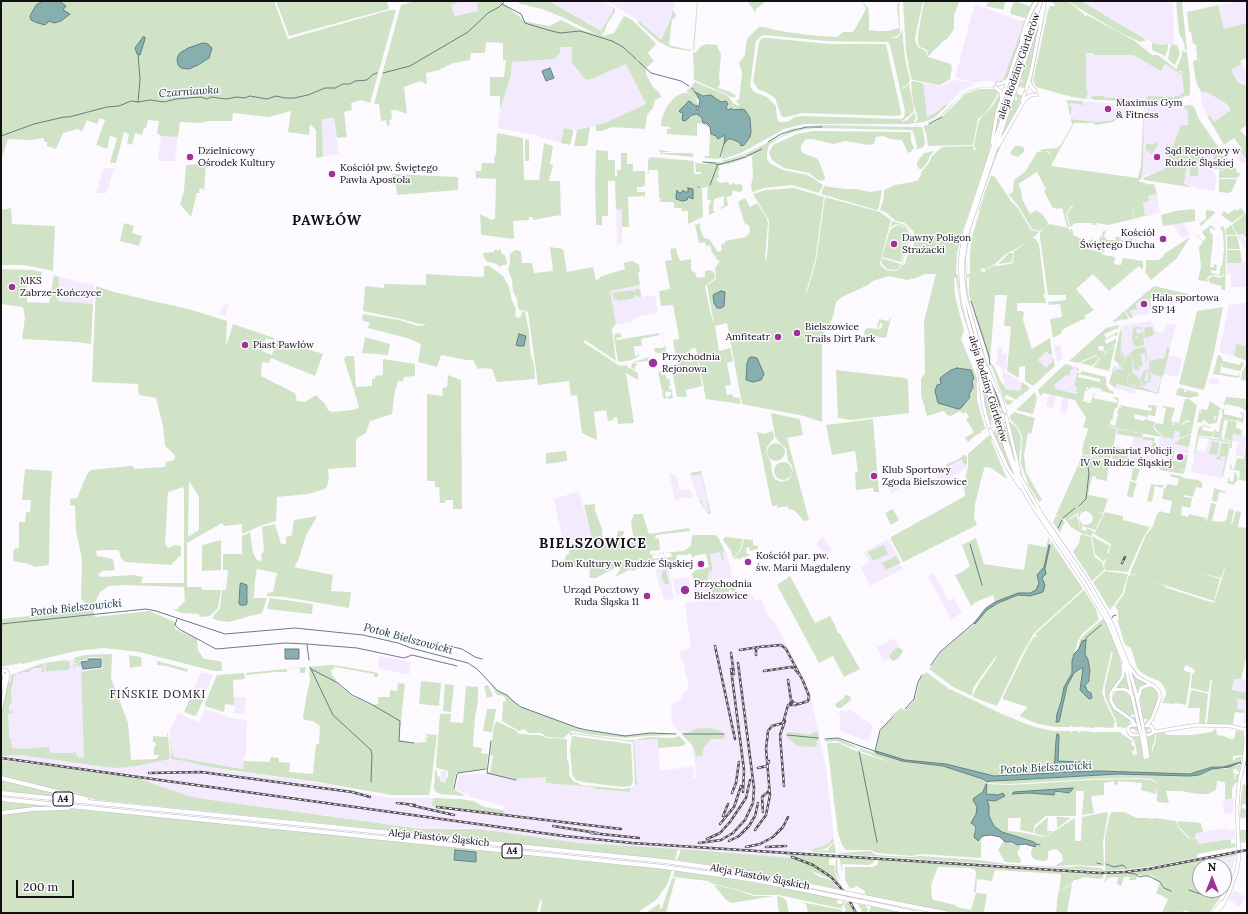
<!DOCTYPE html>
<html>
<head>
<meta charset="utf-8">
<style>
	body { margin:0 }
	#map { position:relative; width:1248px; height:914px; overflow:hidden; background:#fdfaff; font-family:Lora,serif }
	canvas { display:block }
	.frame { position:absolute; inset:0; border:2px solid #121013; pointer-events:none }
	.north { position:absolute; left:1192px; top:858px; width:40px; height:40px; box-sizing:border-box; background:#fdfaff; border:1px solid #9f9ca1; border-radius:50%; rotate:0deg; font-size:11px; font-weight:700; line-height:16px; text-align:center; color:#121013 }
	.north::after { content:''; display:block; margin:auto; width:14px; height:18px; background:#9c3498; clip-path:polygon(50% 0,100% 100%,50% 72%,0 100%) }
	.scale { position:absolute; left:16px; top:880px; width:58px; height:18px; box-sizing:border-box; border:2px solid #121013; border-top:0; padding-left:5px; font-size:12px; line-height:14px; white-space:nowrap; color:#121013; -webkit-text-stroke:3px #fdfaff; paint-order:stroke }
</style>
</head>
<body>
<div id="map">
<canvas width="1248" height="914"></canvas>
<div class="frame"></div>
<div class="north">N</div>
<div class="scale">200 m</div>
</div>
<script>
const c = document.querySelector('canvas').getContext('2d');
c.lineJoin = 'round';
function fillPath(path, color) {
  c.fillStyle = color;
  c.fill(path, 'evenodd');
}
function poly(rows) {
  const path = new Path2D();
  for (const r of rows) {
    if (r.length === 3) {
      path.moveTo(r[0] + r[2], r[1]);
      path.arc(r[0], r[1], r[2], 0, 2 * Math.PI);
      continue;
    }
    path.moveTo(r[0], r[1]);
    for (let i = 2; i < r.length; i += 2) path.lineTo(r[i], r[i + 1]);
  }
  return path;
}
function trace(path, color, width, dash) {
  c.strokeStyle = color;
  c.lineWidth = width;
  c.lineCap = dash ? 'butt' : 'round';
  c.setLineDash(dash || []);
  c.stroke(path);
}
function label(font, color, halo, rows, align = 'center') {
  c.font = font + ' Lora,serif';
  c.lineWidth = 3;
  c.setLineDash([]);
  c.textBaseline = 'middle';
  c.strokeStyle = halo;
  c.fillStyle = color;
  for (const [text, x, y, turn = 0] of rows) {
    c.save();
    c.translate(x, y);
    c.rotate((+turn || 0) * Math.PI / 180);
    c.textAlign = isNaN(turn) ? turn : align;
    if (halo) c.strokeText(text, 0, 0);
    c.fillText(text, 0, 0);
    c.restore();
  }
}
fillPath(poly([
	[462,1,477,1,478,11,455,16,451,5],
	[549,1,602,1,613,7,613,11,602,31],
	[608,1,676,1,669,23,661,40,639,21],
	[1081,1,1173,1,1174,44,1160,45,1152,42],
	[1237,1,1247,1,1247,23,1224,29,1218,5],
	[977,5,1024,22,1024,23,1003,80,999,83,991,81,973,82,955,78,974,6],
	[560,47,572,47,572,63,585,79,589,80,626,64,646,104,605,123,578,131,565,128,561,143,535,135,498,128,500,110,511,75,512,62,554,59],
	[1086,53,1094,53,1095,55,1133,55,1161,71,1161,60,1185,76,1187,90,1181,99,1175,100,1120,101,1086,99,1088,93,1086,87],
	[1242,64,1247,73,1247,86,1238,83,1231,70],
	[955,80,975,83,959,93,948,105,944,105,938,111,926,117,923,83,942,86],
	[1205,90,1228,103,1234,112,1213,126,1208,119,1201,101,1201,91],
	[1067,100,1122,104,1127,105,1127,109,1113,120,1096,122,1071,119],
	[1144,104,1182,104,1188,111,1188,126,1181,125,1164,169,1140,178],
	[334,118,339,154,323,157,322,119],
	[161,136,178,137,175,161,158,161],
	[1236,146,1245,157,1247,157,1247,161,1244,163,1241,163,1233,153,1228,151],
	[1189,151,1213,151,1214,172,1216,175,1215,191,1195,188,1193,186,1184,184],
	[104,168,114,168,107,193,96,193],
	[1157,194,1160,212,1145,215,1143,202,1149,201,1148,196],
	[616,209,622,210,622,243,617,245],
	[1183,222,1190,234,1183,239,1172,223],
	[1242,235,1247,242,1247,251,1239,239,1238,236],
	[1247,258,1247,287,1231,287,1231,274,1226,274,1227,263,1241,263],
	[59,277,94,285,93,304,58,301],
	[640,285,642,297,655,295,658,313,635,317,631,322,615,325,609,291],
	[1148,290,1153,313,1130,317,1129,307],
	[1247,302,1247,346,1236,344,1234,356,1219,352,1229,305],
	[224,303,229,305,225,316,220,314],
	[1151,321,1157,332,1164,332,1166,325,1176,324,1168,355,1182,358,1178,377,1163,374,1158,394,1137,388,1135,394,1115,388,1116,384,1110,382,1114,366,1118,366,1119,363,1116,362,1114,359,1121,326],
	[1060,345,1063,359,1057,362,1054,346],
	[998,346,1002,347,1002,353,1007,354,1006,371,994,363,997,362],
	[1051,346,1054,364,1046,372,1035,360],
	[1070,365,1077,367,1079,370,1074,386,1076,386,1077,394,1051,388,1067,374],
	[1002,370,1022,382,1020,391,1005,388],
	[1210,378,1219,379,1218,385,1208,384],
	[1049,394,1056,396,1053,408,1046,406],
	[1063,397,1069,399,1066,413,1060,412],
	[1175,431,1180,432,1178,443,1175,442,1175,444,1189,447,1188,454,1173,451,1170,458,1165,458,1163,459,1157,458,1156,455,1160,436,1173,439],
	[1233,434,1247,436,1244,457,1235,455,1238,442,1231,441],
	[1134,437,1153,441,1151,451,1158,462,1156,468,1128,462],
	[1209,439,1231,443,1223,478,1191,472,1196,450,1205,452],
	[962,459,965,465,967,464,966,468,941,484,937,476,937,472],
	[912,466,913,480,911,481,907,475,906,467],
	[701,471,711,513,708,514,698,498,690,475,690,473],
	[669,473,676,475,680,490,689,489,693,497,681,498,675,501],
	[898,482,899,489,891,494,890,483],
	[579,491,592,539,565,550,554,499],
	[822,536,831,549,831,552,822,551,817,544],
	[888,539,902,563,900,564,903,569,870,586,861,567,869,563,864,552],
	[720,551,722,560,724,560,722,552,724,551,727,555,733,578,709,580,712,594,697,596,695,594,692,573,703,580,709,580,709,571,714,570,710,554],
	[668,566,674,599,664,600,655,570],
	[933,573,949,601,954,598,962,613,951,619,928,576],
	[689,577,691,593,676,595,673,579],
	[751,594,756,601,761,599,768,615,771,619,774,620,809,688,826,768,834,837,830,842,821,847,808,850,798,851,836,854,837,857,786,855,799,858,819,868,831,877,843,890,825,874,812,865,798,859,786,857,785,858,579,843,467,828,425,829,211,800,188,796,128,776,1,760,1,756,6,756,15,754,118,768,170,759,178,759,209,767,333,785,350,790,390,798,433,798,432,806,503,813,504,806,474,798,456,789,459,775,487,773,516,779,546,777,546,783,593,787,596,789,630,792,630,788,637,785,634,740,658,739,660,771,693,766,695,773,693,774,693,778,697,777,692,746,673,725,671,712,672,705,682,698,681,697,689,687,684,668,685,665,685,663,683,663,679,652,691,648,685,603],
	[894,638,899,647,892,651,893,652,891,658,884,661,877,647],
	[112,654,111,678,128,723,131,764,2,749,14,674,43,663,72,660,76,657,86,655],
	[379,656,411,662,409,675,378,668],
	[201,672,213,675,205,694,194,689],
	[1234,678,1247,680,1247,726,1246,724,1243,723,1244,713,1229,711],
	[234,697,246,697,245,714,234,713],
	[204,709,231,718,247,720,246,755,244,755,244,769,174,757,172,752,170,731,178,713,199,722],
	[842,710,845,712,849,710,852,711,873,726,869,742,840,731,840,715,838,713],
	[441,771,447,771,446,783,440,782],
	[1223,799,1234,799,1233,813,1224,814],
	[1226,828,1226,830,1235,830,1235,839,1227,839,1198,844,1196,833],
	[1236,850,1236,853,1137,872,1103,874,839,857,839,854,1103,871,1142,868],
	[1235,856,1231,877,1229,880,1224,878,1224,866,1209,866,1210,860],
	[1234,890,1245,897,1240,906,1239,905,1238,906,1228,899]
]), '#f4eafd');
fillPath(poly([
	[1,1,274,1,288,39,390,10,396,10,370,103,361,100,351,103,352,110,344,112,347,137,337,138,334,118,322,119,323,157,316,158,316,130,310,124,309,135,288,132,291,111,269,117,233,113,232,121,210,121,199,123,180,122,178,137,161,136,157,133,159,121,148,120,146,128,144,128,142,135,135,133,132,145,127,143,129,134,124,132,116,163,110,163,117,138,110,136,107,149,96,145,105,120,100,118,97,124,87,120,82,132,78,129,63,133,56,149,47,146,47,142,44,142,44,138,30,140,8,139,1,161],
	[276,1,387,1,389,9,289,36],
	[416,1,462,1,451,5,455,16,478,11,477,3,481,1,500,1,521,18,523,21,549,26,561,20,579,29,596,34,562,17,542,9,521,4,516,1,549,1,601,31,613,11,613,7,615,9,615,12,607,24,604,33,601,35,604,36,614,33,624,16,632,20,650,37,656,44,648,53,654,61,646,68,646,74,653,87,659,92,661,97,655,100,653,108,647,115,645,129,612,127,602,131,596,131,596,125,605,123,646,104,626,64,589,80,585,79,572,63,572,47,560,47,560,53,554,59,512,62,511,75,500,110,500,96,490,96,490,77,504,77,506,60,503,60,503,43,486,42,485,53,471,53,470,60,453,63,439,70,426,73,427,83,426,84,420,81,404,87,407,114,396,110,391,110,392,119,389,120,390,125,387,126,386,120,381,121,379,104,374,104,401,5],
	[676,1,673,10,676,15,675,18,672,20,669,45,690,50,691,49,691,51,671,48,659,42,637,22,639,21,661,40,669,23],
	[697,1,698,1,694,52,693,48],
	[747,1,766,1,756,9,756,13],
	[862,1,868,8,869,17,869,15,869,30,878,31,888,31,899,28,897,6,898,1,899,5,900,1,900,6,899,6,900,33,897,36,891,38,897,38,900,35,902,29,905,59,910,80,908,84,902,88,903,89,909,84,914,110,910,115,901,122,907,120,913,114,914,111,916,117,914,122,916,122,918,118,913,103,911,84,912,81,923,83,927,117,938,111,944,105,948,105,934,118,924,122,908,124,804,124,784,129,741,153,723,159,721,158,724,145,719,158,717,159,705,158,704,156,709,156,710,129,703,124,697,123,697,136,667,134,667,129,670,129,670,127,661,126,662,118,667,106,675,97,683,93,688,93,696,99,698,106,688,102,681,112,683,113,682,118,690,118,694,114,697,114,700,116,704,122,706,123,713,135,719,139,723,136,725,136,725,142,728,139,731,139,739,142,740,145,744,145,750,137,751,132,750,118,745,110,742,109,733,110,731,108,729,110,727,109,728,104,725,101,722,102,715,97,706,95,703,96,695,93,700,100,698,100,686,91,691,87,695,82,724,94,728,96,733,103,739,106,739,104,735,101,739,100,742,73,739,63,745,55,747,39,759,27,765,27,774,30,808,35,837,37,843,32,851,32,854,31,866,9],
	[764,35,826,41,888,42,890,45,905,111,904,117,901,119,802,116,795,117,787,122,779,122,777,118,776,106,767,97,754,92,750,86,756,41,760,37],
	[903,1,923,1,915,38,916,43,918,47,926,51,928,57,951,64,952,69,950,79,944,83,939,85,913,80,911,78,906,51],
	[924,1,959,2,954,16,954,29,948,38,941,43,938,47,933,51,929,56,928,55,927,50,920,47,918,43,918,35],
	[989,1,1005,1,1004,10,986,6],
	[1014,1,1030,6,1032,1,1036,1,1027,17,1025,18,1011,14,1010,12],
	[1052,1,1065,1,1070,3,1084,14,1084,16,1087,15,1135,41,1152,55,1158,55,1184,75,1181,71,1177,70,1177,67,1182,55,1182,51,1187,52,1190,77,1190,95,1174,100,1148,101,1146,98,1148,96,1173,97,1173,99,1175,96,1178,96,1184,92,1182,75,1166,64,1164,65,1161,71,1133,55,1094,55,1094,53,1086,53,1086,87,1088,93,1086,99,1072,97,1036,87,1033,81,1048,11,1050,6,1054,6,1055,4,1051,2],
	[1068,1,1081,1,1147,40,1140,42,1121,33,1085,12],
	[1176,1,1181,1,1182,2,1187,50,1185,50,1184,43,1179,33],
	[1218,5,1224,29,1247,23,1247,58,1240,61,1242,64,1231,70,1238,83,1247,86,1247,125,1240,130,1247,138,1247,157,1246,158,1240,151,1242,149,1234,138,1224,145,1208,117,1210,116,1214,122,1231,110,1227,104,1207,92,1201,92,1196,82,1193,61,1199,59,1196,58,1197,56,1196,45,1193,44,1191,32,1189,32,1187,12],
	[1048,6,1040,38,1032,81,1033,86,1038,90,1033,88,1031,81,1039,38,1047,9],
	[1037,10,1014,78,1011,77,1010,80,1013,81,1011,85,1008,85,1019,49],
	[1043,11,1030,74,1026,88,1018,87,1019,83,1023,81,1020,79],
	[1021,20,1024,21,1024,23,1025,25,1019,45,1008,75,1006,80,1001,82,1003,80,1024,23],
	[762,38,768,38,830,44,886,44,901,112,901,115,894,116,803,113,786,117,783,117,781,115,775,98,769,94,758,89,753,82,759,42],
	[1152,42,1160,45,1168,44,1168,49,1165,56,1152,50],
	[707,44,718,45,717,46,721,54,719,77,720,83,718,88,728,91,737,96,735,97,731,97,724,93,694,80,693,53,696,52,701,46],
	[1171,44,1177,45,1180,54,1175,65,1173,64,1168,59],
	[982,87,989,87,995,88,984,87,970,91,958,98,947,111,940,117,931,122,922,125,917,126,805,126,781,133,746,153,734,159,726,161,703,161,720,161,733,158,746,153,779,134,791,129,802,127,818,125,912,126,923,125,939,117,958,98,963,94,970,90],
	[979,89,994,89,999,92,989,109,978,119,973,145,928,146,926,133,923,126,931,124,941,118,964,95],
	[1009,92,1008,94,1006,94,1004,97,1008,98,993,141,1000,107,1005,93],
	[1000,93,1001,96,989,152,966,221,963,228,957,253,956,274,958,275,959,291,962,307,976,355,961,308,956,278,954,278,955,296,964,331,961,339,977,378,977,400,985,428,986,424,985,429,983,431,982,430,981,431,982,432,975,436,968,442,965,438,974,432,966,419,969,417,966,412,963,414,960,411,951,416,947,415,944,411,927,416,921,395,921,379,925,373,924,321,936,274,925,274,916,278,907,280,889,276,873,281,868,285,842,297,836,302,833,317,825,331,822,341,822,422,804,416,742,404,727,323,715,326,719,351,730,348,733,361,727,363,731,385,725,386,727,395,732,394,733,397,740,398,740,404,706,399,696,348,690,349,691,358,697,357,702,386,686,390,687,397,677,397,670,361,671,361,672,370,678,369,673,340,679,339,679,337,673,305,661,306,659,291,670,289,665,261,672,260,670,249,676,248,678,257,679,257,680,261,691,259,691,267,692,271,695,272,697,278,705,277,705,271,710,270,714,272,715,278,705,286,710,311,714,324,707,285,716,279,715,268,720,261,717,260,715,256,712,252,710,245,706,246,705,242,699,243,695,225,700,223,700,228,704,238,709,239,717,251,720,252,722,249,721,245,724,243,725,244,725,241,746,237,750,232,749,225,745,224,738,202,745,198,750,207,757,203,766,217,768,223,765,258,766,262,768,245,769,221,753,194,766,190,794,188,824,197,815,261,806,292,807,292,816,261,825,197,880,212,891,220,880,263,881,266,886,270,893,271,898,270,901,266,910,232,907,228,901,225,896,224,891,227,892,221,905,225,909,229,911,234,902,265,905,264,909,250,912,250,914,242,912,241,914,232,905,223,896,221,885,212,880,210,884,197,884,190,895,185,917,181,920,177,922,171,929,163,932,156,942,147,973,146,974,150,976,150,974,145,978,125,981,117,991,108],
	[964,368,973,387,969,395,953,408,947,405,943,405,938,399,935,391,941,384,962,369],
	[1016,93,1023,96,1016,112,998,145,1013,99,1017,100,1017,97,1015,96],
	[1011,95,969,224,964,242,962,262,962,283,966,306,997,411,996,412,965,307,961,285,961,266,963,245,969,220],
	[1092,96,1103,96,1106,98,1126,98,1126,101,1094,100,1091,97],
	[1061,100,1082,101,1084,105,1070,103,1069,106,1072,107,1070,115,1067,101],
	[1023,105,1004,138,996,157,972,223,966,256,967,286,971,310,987,363,1005,407,987,366,971,313,966,289,965,257,969,233,995,156,999,145],
	[1127,105,1144,106,1143,167,1141,179,1138,181,1145,183,1146,185,1148,183,1149,185,1150,184,1154,184,1157,194,1148,196,1149,201,1143,203,1145,215,1158,213,1140,217,1135,212,1140,217,1135,219,1133,211,1134,212,1129,202,1133,211,1134,219,1108,225,1096,223,1098,232,1096,225,1090,224,1095,223,1076,223,1070,227,1067,214,1073,206,1072,205,1066,214,1069,227,1067,227,1062,208,1056,209,1055,207,1053,209,1044,191,1046,189,1037,172,1018,184,1021,189,1022,199,1030,214,1036,210,1043,215,1049,224,1044,228,1050,224,1068,228,1070,232,1070,229,1072,229,1074,236,1072,234,1081,239,1088,249,1100,252,1104,255,1115,257,1114,264,1121,265,1123,258,1143,261,1143,270,1139,266,1109,291,1093,274,1076,289,1094,310,1084,316,1086,318,1067,327,1061,331,1062,333,1053,338,1050,319,1062,317,1060,304,1049,305,1048,302,1066,300,1066,295,1048,295,1040,237,1040,232,1044,228,1039,231,1032,229,1019,207,1008,194,1011,194,1013,191,1014,180,1025,172,1037,152,1046,151,1053,157,1048,151,1038,151,1044,149,1056,148,1060,146,1072,125,1071,119,1096,122,1113,120,1127,109],
	[1128,105,1144,106,1141,166,1138,178,1051,166,1074,123,1093,123,1096,125,1113,122,1127,110],
	[1191,105,1194,107,1199,119,1225,157,1219,166,1218,150,1219,167,1218,169,1214,169,1213,151,1189,151,1184,184,1190,186,1189,187,1144,180,1143,178,1164,169,1181,125,1188,125,1188,111,1183,106],
	[825,126,921,127,923,129,925,143,923,147,916,150,917,146,914,135,913,131,910,130,817,128,807,129,794,132,779,138,769,145,767,153,767,159,771,164,783,170,808,175,823,185,819,193,792,185,764,188,752,192,751,185,753,177,752,156,750,156,733,163,718,166,720,168,718,173,719,177,716,179,717,181,721,183,728,182,730,185,733,183,737,185,739,183,743,187,742,191,739,192,733,190,732,195,727,197,727,201,728,205,721,209,720,208,724,206,724,196,714,199,713,211,715,211,715,212,709,215,709,205,712,200,710,201,707,199,708,187,702,188,703,217,688,224,688,211,682,211,681,208,674,208,674,203,672,202,660,202,661,199,659,198,658,170,649,170,648,176,648,160,651,157,694,161,694,174,701,174,701,172,696,172,695,163,708,164,709,162,722,162,735,159,789,132,805,128],
	[590,127,587,146,574,146,577,130],
	[564,128,573,130,573,134,570,145,561,143],
	[813,131,909,132,911,133,911,141,914,148,911,152,908,153,902,140,890,139,883,136,876,137,874,144,869,145,845,141,833,144,813,139,806,139,801,146,801,150,803,153,816,158,819,161,825,177,825,179,822,181,818,180,809,173,784,168,772,160,769,153,773,145,797,134],
	[497,133,523,138,524,180,539,180,544,143,553,146,550,164,553,165,549,181,560,181,561,215,533,220,533,217,529,217,529,220,513,221,514,239,482,235,481,233,480,214,492,220,495,218,496,179,477,178,476,181,475,162,476,171,481,171,482,163,495,163,494,158,496,154],
	[525,139,529,140,529,161,525,161],
	[1156,142,1158,144,1152,154,1146,150,1146,144,1155,144],
	[1015,146,1020,146,1024,148,1024,152,1018,157,1012,155,1010,153],
	[596,150,608,151,608,160,615,160,615,176,617,176,617,170,621,170,621,153,627,153,627,164,633,164,633,171,645,171,645,185,643,187,637,187,637,192,645,192,645,196,628,197,629,227,622,227,622,210,616,209,615,181,608,181,608,216,602,216,602,225,596,225,595,182],
	[659,150,673,152,663,152,662,153,692,153,694,157,661,154],
	[934,151,930,156,927,163,922,169,919,169,917,165,917,162,924,153],
	[1192,152,1200,153,1200,163,1198,163,1198,176,1191,176,1191,157,1191,176,1190,176,1190,154,1192,154],
	[1226,157,1232,164,1219,171,1219,167],
	[206,164,204,191,203,189,200,188,199,190,200,193,197,193,191,217,180,204,184,191,186,165],
	[1232,165,1237,170,1237,174,1239,172,1240,173,1239,179,1238,176,1237,178,1219,178,1219,172],
	[392,174,458,177,458,190,397,195,396,185,392,184],
	[991,175,995,177,1011,201,1018,208,1031,230,1039,232,1032,239,1035,238,1039,244,1045,293,1043,296,1045,298,1046,303,1017,303,1017,311,1022,311,1024,313,1023,320,1032,349,1050,338,1052,354,1049,354,1046,351,1038,360,1046,368,1052,362,1052,358,1053,358,1055,366,1033,386,1025,381,1025,366,1019,367,1019,378,1007,371,1011,326,1004,326,1007,295,995,295,990,362,994,366,1000,380,1006,389,1020,391,1022,382,1029,387,1029,389,1021,396,1020,395,1020,396,1016,400,1007,395,1005,396,1005,399,1014,401,1009,405,1006,404,1003,397,988,357,969,293,969,277,967,277,967,274,970,274,970,254,972,237,985,193,979,211,978,211],
	[1030,241,1014,251,1013,263,998,266,995,265,985,270,985,273,982,271,973,275,981,271,981,268,986,269,996,263,1006,254],
	[1219,179,1236,179,1237,180,1231,192,1228,193,1219,192],
	[824,186,845,189,855,189,870,192,882,190,879,207,877,210,821,194],
	[11,208,12,224,55,226,53,271,24,265,1,265,1,210],
	[1241,208,1245,213,1232,223,1221,215,1224,211,1228,214,1235,209,1236,211],
	[1193,209,1195,210,1195,221,1163,226,1161,215,1175,211],
	[1206,210,1214,211,1215,213,1201,226,1199,224,1206,219],
	[1246,213,1247,214,1247,239,1243,234,1238,235,1232,225],
	[124,223,134,226,132,233,142,236,139,246,120,241],
	[898,225,906,228,909,233,901,262,882,257,890,230,892,228],
	[1211,225,1216,230,1213,230,1213,228,1210,228,1210,233,1212,233,1213,239,1210,267,1214,267,1214,264,1217,265,1216,271,1211,270,1211,273,1219,275,1221,271,1219,270,1220,268,1223,269,1224,272,1222,276,1214,275,1209,276,1207,279,1208,282,1198,280,1201,267,1199,247,1203,242,1197,236,1197,235,1203,241,1206,238,1202,232],
	[1231,225,1237,235,1226,235,1226,229],
	[1223,226,1225,230,1226,248,1225,290,1222,290,1221,286,1210,283,1208,279,1213,276,1221,278,1224,275,1224,270,1220,267,1220,266,1222,266,1224,249,1223,233,1220,227],
	[1105,230,1106,231,1104,236,1107,240,1116,240,1115,237,1119,237,1122,240,1132,238,1132,236,1133,242,1137,242,1138,245,1136,245,1136,244,1134,245,1134,243,1120,241,1106,242,1104,253,1100,248,1099,241,1100,235,1101,238,1103,234,1101,234],
	[1227,236,1237,236,1240,249,1227,249],
	[1190,237,1177,258,1151,280,1145,272,1146,268,1146,260,1158,260,1163,257,1164,254],
	[1092,239,1096,243,1097,248,1096,250,1091,249,1087,246,1088,241],
	[550,247,563,249,567,272,593,267,596,281,602,276,625,269,624,263,626,262,633,261,639,265,640,272,638,272,640,285,610,291,616,324,612,329,616,361,585,340,583,342,620,366,626,365,629,368,630,368,638,373,638,380,626,373,634,423,618,424,617,417,613,418,613,420,608,421,606,410,594,412,597,440,582,433,577,395,571,396,569,381,538,385,528,312,518,309,517,299,513,292,512,280,508,270,510,263,510,254,515,250,521,251,522,263,532,263,534,273,553,271],
	[500,248,502,254,505,255,507,262,506,265,502,265,500,267,497,264,486,261,483,255,484,253,494,252,495,249,498,251],
	[1227,250,1240,250,1242,261,1241,263,1227,263],
	[1009,253,1013,253,1012,262,998,264],
	[881,258,901,264,900,266,898,269,895,270,887,269,882,264],
	[485,266,489,266,503,276,509,287,512,301,516,309,515,316,518,318,520,317,522,313,521,311,525,312,529,331,530,351,534,365,535,379,497,382,492,369,482,368,478,369,473,360,467,360,441,355,437,367,418,362,421,344,407,338,368,328,370,323,362,320,363,314,399,320,418,326,425,325,425,324,419,324,401,319,363,311,365,286,384,288,384,284,426,285,426,274,481,277,484,276,484,268],
	[1,269,33,270,42,272,41,278,34,279,34,285,29,284,27,286,27,302,49,303,54,275,59,277,58,301,93,304,91,344,77,342,22,339,25,317,23,307,1,304],
	[96,286,114,292,192,310,227,321,226,347,233,324,274,338,274,340,266,338,262,351,272,355,276,341,278,339,323,354,315,376,271,358,269,363,262,362,261,376,295,393,297,401,305,402,316,395,325,404,328,410,332,412,352,410,359,408,357,400,344,359,346,356,354,356,356,387,372,386,372,379,375,379,375,376,383,375,383,359,415,364,415,376,404,377,403,381,398,381,395,391,392,414,370,421,366,433,356,439,356,467,328,469,329,479,327,486,325,489,308,494,277,497,276,521,260,526,242,534,242,524,224,526,222,523,187,543,187,587,202,587,202,590,221,590,218,608,210,616,201,617,198,614,182,613,172,609,177,609,185,601,184,587,123,585,109,586,100,592,93,607,88,606,81,599,82,559,76,531,75,506,70,505,70,499,77,498,87,474,91,470,130,466,133,466,134,469,165,467,166,462,174,460,175,457,174,454,167,448,165,445,163,426,156,398,140,395,138,391,138,384,92,382],
	[189,481,199,497,199,530,188,537],
	[183,487,184,490,184,583,141,583,143,577,134,575,102,577,98,575,102,571,115,570,114,565,113,559,97,556,96,551,103,550,119,550,121,558,125,562,171,565,181,555,181,546,175,545,168,548,165,544,168,492],
	[1154,286,1188,294,1188,296,1169,295,1150,299,1151,306,1150,306,1148,299,1140,301,1136,304,1137,309,1130,310,1133,318,1130,318,1125,311],
	[635,289,640,289,641,297,637,297,636,295,634,295,635,298,617,301,616,295,615,301,612,295,616,294,612,294,612,293,633,290,633,291,635,291],
	[1223,307,1214,353,1204,390,1179,384,1197,311],
	[1124,311,1129,319,1122,320,1122,316,1121,320,1112,322],
	[890,318,891,318,886,338,864,335,865,330,867,328,881,329,883,324,880,323,879,328,877,327,879,319,889,321],
	[661,325,666,351,665,353,658,353,655,352,654,348,663,348,664,346,665,348],
	[1119,325,1118,329,1116,329,1104,334,1106,338,1118,332,1117,336,1114,335,1105,340,1106,344,1114,340,1114,339,1116,339,1116,343,1107,352,1103,350,1104,348,1103,346,1098,346,1099,350,1106,352,1100,359,1096,355,1078,363,1069,361,1106,328],
	[1135,327,1140,327,1142,328,1141,330,1140,328,1136,329,1137,334,1141,333,1141,331,1143,332,1144,339,1141,340,1144,340,1144,345,1136,347,1134,345,1132,338,1138,338,1138,336,1132,338,1133,329],
	[1146,327,1152,327,1156,340,1154,335,1145,338,1144,330],
	[1120,331,1122,332,1120,351,1121,347,1122,351,1120,351,1120,355,1121,356,1120,352,1122,353,1124,356,1122,357,1124,357,1130,352,1119,366,1119,363,1116,362,1114,359],
	[620,333,622,337,616,338,617,340,659,333,660,335,641,339,642,344,641,346,634,346,635,356,638,355,639,353,639,356,632,360,621,362,618,361,614,336,615,334],
	[365,337,390,344,388,355,362,353],
	[1236,344,1247,346,1247,361,1234,356],
	[1115,345,1109,371,1093,367,1103,356],
	[1143,347,1146,349,1147,361,1146,363,1145,353,1140,354,1143,365,1140,367,1138,366,1140,370,1135,370,1134,369,1131,352,1135,349],
	[1166,347,1170,348,1163,377,1152,374,1149,366,1149,361,1164,358,1166,353],
	[1131,353,1133,371,1131,373,1132,373,1138,377,1142,386,1135,386,1133,380,1134,386,1129,383,1127,378,1129,376,1130,377,1130,374,1127,377,1127,381,1132,386,1142,387,1146,389,1157,393,1162,378,1158,394,1117,384,1115,388,1109,383,1114,366,1115,366,1114,371,1116,375,1115,370,1122,369,1123,368,1120,366,1121,364],
	[1218,355,1221,356,1223,361,1240,365,1241,362,1244,363,1240,371,1222,367,1222,361,1220,373,1238,376,1240,373,1239,378,1213,374],
	[1096,356,1099,359,1092,366,1080,363],
	[649,357,648,362,648,361,636,362,635,364,638,364,635,366,635,370,631,367,632,364,634,362],
	[1065,364,1070,365,1074,370,1071,369,1069,375,1067,375,1054,385,1056,389,1077,394,1077,392,1075,392,1077,391,1076,386,1074,386,1078,371,1074,367,1079,369,1078,373,1081,373,1082,371,1106,377,1106,385,1109,390,1114,392,1113,394,1102,391,1102,393,1101,389,1091,387,1090,390,1088,387,1086,388,1088,391,1087,398,1088,391,1085,390,1083,401,1086,402,1087,399,1087,403,1091,403,1093,394,1098,395,1094,395,1093,398,1117,403,1118,400,1114,399,1114,397,1118,398,1119,399,1117,408,1115,408,1112,421,1110,420,1110,424,1115,426,1118,414,1117,412,1119,408,1118,406,1123,410,1119,405,1151,411,1152,408,1148,407,1148,405,1151,405,1152,407,1152,405,1157,406,1155,416,1148,415,1147,420,1155,422,1153,428,1162,437,1129,431,1103,425,1117,429,1111,457,1107,459,1082,454,1083,445,1088,430,1087,428,1083,428,1086,418,1075,400,1044,393,1040,396,1038,390],
	[1079,374,1100,379,1100,382,1078,377],
	[1135,414,1147,417,1146,419,1144,421,1135,419,1134,418],
	[1245,364,1247,365,1247,381,1240,380,1241,380,1242,372,1246,365],
	[981,368,993,412,990,414,995,418,988,422,985,413],
	[1147,369,1144,381,1148,381,1149,373,1147,373,1148,369,1150,369,1151,377,1149,382,1143,386,1140,381,1141,376,1144,371],
	[664,370,661,372,662,375,666,375,667,380,669,378,671,387,669,385,669,390,671,388,673,398,668,399,667,397,671,395,671,392,669,392,668,391,665,393,667,398,664,399,662,393,664,392,662,391,658,372],
	[836,370,905,378,908,380,909,413,852,420,838,418],
	[448,375,461,380,462,509,453,509,453,500,445,500,445,503,440,503,439,487,435,487,435,481,427,481,427,394,443,396,442,388,447,387],
	[988,376,1002,405,1002,413,1003,410,1004,412,989,425,989,422,994,421,1001,414,1000,412,1002,409,998,407],
	[1180,388,1185,389,1184,392,1186,392,1187,390,1196,392,1198,393,1199,396,1189,398,1176,395,1177,390],
	[1035,392,1037,399,1033,414,1016,410],
	[1226,397,1247,399,1247,411,1244,410,1243,408,1226,404,1225,406,1224,404],
	[1185,399,1189,399,1197,405,1192,430,1187,426,1192,431,1191,434,1179,438,1180,432,1175,431,1173,439,1163,437,1154,427,1156,423,1163,424,1166,408,1162,407,1163,406,1175,408,1171,421,1173,422,1172,425,1176,424,1173,423,1174,422,1183,423,1180,426,1187,422,1191,422,1187,420,1183,423,1179,422],
	[1210,401,1222,409,1220,409,1218,417,1214,416,1214,421,1216,417,1218,417,1217,423,1209,424,1203,419,1202,423,1197,422,1200,409,1200,415,1201,409,1207,410],
	[1222,409,1227,409,1224,410,1224,414,1242,418,1243,414,1240,414,1241,412,1244,413,1243,423,1238,421,1240,420,1236,421,1222,418],
	[1014,412,1035,418,1031,434,1028,433,1024,455,1026,472,1042,500,1039,502,1029,486,1021,464,1022,436,1019,429,1010,419,1010,416],
	[771,413,799,419,800,420,803,435,787,438,809,520,804,521,794,510,789,509,787,506,777,508,777,505,772,506,757,432,764,434,772,431,774,434,774,438,767,447,766,452,771,463,772,473,775,479,781,482,788,480,790,478,793,470,791,464,788,461,786,448,778,441,775,436],
	[1221,418,1237,422,1236,428,1241,429,1240,430,1242,431,1241,435,1239,435,1233,434,1232,441,1231,441,1232,443,1232,448,1230,448,1231,443,1199,437,1195,454,1194,454,1197,436,1230,441,1230,440,1219,439,1222,425,1219,438,1213,437,1215,428,1216,431,1219,432],
	[1224,420,1228,421,1224,439,1221,438],
	[873,419,879,492,874,492,873,488,856,490,855,473,858,472,855,451,832,455,826,425],
	[1008,420,1017,428,1020,434,1021,440,1019,461,1020,468,1024,479,1036,500,1035,500,1021,473],
	[1006,421,1018,470,1004,427,1007,426,1007,425,1003,422],
	[1203,425,1211,427,1210,428,1203,426,1202,430,1213,432,1214,430,1212,437,1197,435,1198,429],
	[997,427,996,433,999,432,1009,463,1018,482,1009,468,993,433],
	[1118,429,1143,434,1142,438,1117,434],
	[991,435,993,437,991,440,1007,479,991,468,985,467,984,469,975,504,974,518,977,525,903,562,891,539,891,537,965,496,964,486,968,466,968,454,988,436],
	[1190,435,1191,435,1189,447,1175,444,1175,442,1178,442,1179,439],
	[1143,437,1155,438,1154,442,1156,443,1157,448,1155,455,1151,450,1153,441,1142,439],
	[1212,441,1219,443,1217,455,1209,454],
	[776,452,9],
	[1222,443,1230,444,1223,476,1222,475,1226,457,1219,456,1223,460,1216,459,1219,455,1220,452,1226,452,1220,451,1221,447,1227,448,1221,447],
	[1114,446,1129,449,1127,462,1112,459],
	[1246,446,1247,457,1245,458,1247,457,1247,466,1242,465,1247,467,1247,482,1245,479,1245,481,1239,480,1240,471,1230,469,1230,465,1232,465,1231,468,1234,469,1237,458,1244,459],
	[566,451,567,461,546,464,546,453],
	[1173,451,1175,451,1173,460,1181,462,1185,455,1188,455,1185,470,1179,469,1185,471,1183,474,1160,470,1159,468,1160,466,1173,469,1174,466,1162,463,1161,465,1160,464,1160,462,1162,461,1169,463,1170,460,1166,458,1171,459],
	[964,455,966,455,967,457,967,464,964,465,962,459,947,467,946,467,947,464,955,460,948,464,957,460],
	[1083,455,1117,462,1112,462,1108,470,1107,481,1096,479,1096,477,1092,476,1088,495,1108,499,1103,513,1095,511,1103,514,1095,530,1082,526,1082,530,1086,531,1087,528,1094,532,1091,536,1081,533,1078,513,1068,519,1064,519,1056,515,1082,456],
	[1086,511,1090,513,1093,517,1092,522,1086,525,1082,524,1079,518,1081,513],
	[783,471,9],
	[1133,468,1140,469,1136,481,1131,480],
	[25,469,52,471,50,506,49,565,35,567,28,564,13,561,14,549,19,548,19,522,25,522,26,512,30,512,31,500,22,500],
	[701,471,711,513,708,514,699,501,702,500,701,502,707,512,710,511,707,506,708,505,707,498,701,474,693,475,690,473],
	[1235,471,1238,478,1237,482,1235,482,1234,485,1227,483,1228,478,1230,479,1229,481,1233,482],
	[1171,474,1181,476,1183,478,1198,480,1202,483,1202,488,1196,487,1193,497,1184,495,1184,497,1192,498,1190,508,1182,506,1181,515,1188,517,1189,514,1206,518,1205,520,1207,521,1211,503,1216,504,1212,521,1223,522,1224,521,1226,521,1229,509,1234,510,1231,524,1232,524,1236,511,1241,512,1238,527,1247,528,1247,654,1241,679,1234,679,1232,690,1246,693,1246,700,1233,698,1238,700,1237,709,1244,710,1243,713,1235,712,1233,724,1207,724,1212,680,1210,680,1209,691,1207,692,1191,688,1192,674,1193,674,1195,670,1186,665,1183,670,1191,673,1186,705,1175,703,1174,704,1162,703,1166,695,1166,691,1163,685,1159,681,1147,676,1141,672,1137,668,1131,648,1125,645,1118,622,1118,611,1115,606,1124,594,1128,577,1131,574,1140,577,1130,573,1146,535,1153,526,1157,514,1160,511,1166,513,1170,513,1172,501,1162,499,1164,489,1168,484,1177,486,1179,479,1170,476],
	[1222,568,1225,569,1214,603,1167,588,1163,585,1142,578,1214,601,1217,590,1197,584,1217,590,1220,579,1201,573,1221,578,1224,569],
	[1130,481,1137,483,1134,491,1133,498,1127,496],
	[1151,484,1156,485,1164,485,1162,488,1155,486,1152,502,1147,501],
	[1214,488,1226,492,1226,493,1219,492,1217,502,1212,501],
	[595,504,595,510,602,529,603,541,612,548,618,546,616,538,618,531,624,531,624,533,621,538,626,543,634,542,631,522,634,514,643,514,643,515,649,534,689,528,690,531,657,535,655,537,655,538,659,539,660,550,650,551,650,554,659,554,660,552,660,555,659,555,659,554,652,555,653,559,661,558,661,560,654,560,654,562,660,561,661,563,654,564,654,563,632,571,631,569,615,577,620,570,618,566,596,578,589,578,590,569,565,566,564,563,566,555,569,554,569,548,592,539,584,505],
	[893,509,899,520,891,525,885,513],
	[1105,512,1123,516,1123,520,1150,527,1143,538,1128,572,1105,570,1104,564,1106,562,1106,558,1104,562,1095,554,1092,536,1110,546,1107,553,1109,553,1111,544,1094,534],
	[1077,515,1078,520,1081,533,1071,527,1065,519,1070,519],
	[317,516,306,536,298,561,294,567,333,575,331,591,351,592,349,608,284,597,267,596,267,593,273,592,277,573,257,569,255,580,254,597,249,598,267,598,262,613,228,622,216,620,212,618,220,608,222,590,226,590,228,570,223,570,223,554,242,554,242,536,250,532,253,553,257,560,262,561,261,555,264,551,262,527,275,524,281,544,286,544,286,537,292,535,294,520],
	[241,584,247,585,248,594,246,605,240,605,239,603,240,585],
	[1056,516,1061,517,1065,523,1063,525,1060,533,1053,522],
	[1081,534,1091,537,1094,555,1096,558,1102,562,1104,569,1104,570,1092,581,1073,552,1079,543],
	[693,535,715,535,718,537,729,560,724,551,722,552,724,560,722,560,720,552,710,554,713,571,709,571,708,580,703,581,703,585,694,587,692,573,696,570,709,567,706,554,701,554,700,556,700,555,697,555,696,557,696,556,694,556,694,557,692,558,691,554,687,554,688,566,687,555,677,555,675,562,663,558,664,556,665,558,671,557,672,554,670,553,664,553,664,555,662,553,663,552,664,553,683,551,687,549,691,545,692,536],
	[725,537,743,539,740,550,733,558,731,551,723,540],
	[1049,537,1050,539,1049,545,1044,567,1037,577,1039,583,1036,590,1030,593,1018,593,995,602,993,595,976,602,971,606,955,575,962,572,970,566,962,545,976,538,984,564,1024,570,1028,544,1046,547],
	[744,539,753,540,753,545,758,546,758,549,750,551,749,547,746,548,747,554,749,554,749,556,741,558,739,560,738,558,733,559,741,550],
	[221,540,221,570,202,571,202,545],
	[1051,541,1083,589,1034,633,1021,656,997,706,973,697,973,695,979,683,993,663,999,652,973,688,972,696,953,687,929,669,941,652,960,635,972,626,991,606,1016,595,1030,596,1043,592,1045,585,1042,578,1046,574,1046,567],
	[884,545,888,554,873,561,868,552],
	[896,556,900,563,886,570,882,563],
	[666,570,669,584,665,584,661,577,663,571],
	[1105,571,1128,574,1122,594,1110,610,1093,582],
	[790,576,815,623,830,616,836,627,837,632,840,634,860,669,844,677,833,656,819,663,777,585],
	[735,583,736,588,735,591,732,592,731,590,729,590,729,592,712,594,711,586],
	[1084,590,1096,609,1099,620,1082,634,1078,641,1072,661,1072,673,1064,687,1061,702,1057,714,1056,722,1059,722,1067,686,1074,673,1081,668,1083,668,1080,690,1089,699,1092,698,1091,693,1087,691,1086,687,1084,687,1084,685,1087,685,1089,681,1089,675,1090,671,1088,660,1085,654,1086,640,1085,640,1087,636,1082,642,1080,648,1075,654,1079,645,1080,640,1084,635,1104,618,1120,658,1122,669,1122,676,1110,694,1109,702,1112,707,1129,720,1130,725,1125,728,1117,727,1116,720,1105,697,1105,686,1113,652,1111,652,1110,658,1102,692,1105,701,1115,721,1113,728,1096,727,1096,726,1094,728,1083,727,1082,725,1081,727,1073,727,1071,725,1070,727,1055,727,1038,724,1019,716,1028,707,1002,699,1028,646,1034,637,1037,636,1035,634],
	[270,598,313,604,312,614,267,609],
	[88,610,93,610,95,617,149,611,175,622,175,629,197,639,198,650,204,659,220,661,222,664,222,671,214,671,139,652,104,648,76,651,22,664,21,663,1,667,1,619],
	[899,647,903,651,898,659,892,661,889,654,892,653,892,651],
	[112,654,111,678,128,723,131,760,155,759,157,758,159,755,154,755,154,747,156,746,155,742,153,742,153,736,167,737,167,733,168,734,170,759,136,766,118,768,106,767,21,755,1,756,1,714,8,681,10,682,11,675,14,674,43,663,45,670,43,672,40,673,43,668,33,668,28,673,28,672,21,672,21,673,16,674,14,676,11,691,12,702,9,707,10,713,13,709,13,713,8,714,9,739,14,739,11,740,12,748,20,749,20,745,21,749,49,747,50,753,74,753,75,750,76,756,79,757,79,758,83,758,83,757,84,758,81,666,75,666,75,670,73,664,77,665,77,663,74,663,74,661,77,660,73,659,76,657,86,655],
	[88,657,102,657,103,668,82,672,79,660,88,660],
	[129,655,141,657,142,666,130,668],
	[145,658,188,669,187,672,167,666,157,665,157,661],
	[64,660,69,661,70,668,68,670,48,671,48,672,46,671,45,663],
	[330,665,341,666,378,673,378,677,374,677,374,674,335,667,331,671,332,675,336,680,337,683,352,696,372,705,378,704,378,697,390,697,390,690,397,691,398,683,405,684,399,740,414,743,426,742,428,737,426,735,427,739,425,741,426,734,437,735,431,785,429,795,391,795,318,782,209,767,185,761,171,759,170,731,172,752,174,757,243,769,244,761,270,762,270,757,279,758,279,762,290,763,289,772,313,774,316,744,319,744,320,726,313,721,305,720,303,718,306,698,310,681,309,667],
	[305,667,307,669,305,669,305,673,300,673,300,668,287,669,287,672,276,672,246,675,246,673],
	[1124,668,1131,693,1125,688,1117,688,1122,679],
	[926,672,948,688,948,690,950,689,1004,715,1015,719,1015,720,1016,720,1035,727,1053,731,1070,731,1071,733,1072,731,1078,731,1079,733,1081,731,1094,732,1095,733,1096,732,1120,732,1122,734,1131,740,1133,742,1131,743,1132,746,1134,746,1135,750,1132,751,1133,755,1137,754,1135,743,1132,738,1122,732,1132,737,1149,737,1155,734,1155,740,1152,747,1152,756,1153,748,1156,741,1156,734,1164,732,1167,735,1191,735,1212,732,1216,728,1217,735,1224,736,1230,739,1234,739,1236,730,1244,732,1246,738,1243,755,1233,756,1233,761,1237,757,1242,757,1241,762,1223,767,1217,766,1207,768,1197,773,1188,775,1100,771,1061,772,1060,770,1067,770,1076,767,1081,765,1081,763,1058,761,1059,735,1056,740,1055,771,1052,773,994,776,942,763,905,760,876,751,880,733,882,728,891,719,894,719,891,716,901,708,905,711,906,709,912,703,916,696,920,679],
	[1131,672,1148,684,1141,687,1138,695],
	[244,673,245,679,233,680,234,705,225,704,224,712,205,706,205,703,217,675],
	[421,681,441,683,439,706,419,704],
	[445,684,454,685,451,712,443,711],
	[490,684,499,692,507,695,519,706,584,730,629,736,649,733,676,735,647,736,625,738,594,735,572,731,563,738,547,737,541,733,528,733,525,729,519,731,502,721,503,702,506,701,504,696,497,695],
	[488,685,493,696,487,698,484,686],
	[466,686,478,687,478,702,475,717,473,745,474,747,482,748,481,753,488,754,487,767,485,769,456,773,453,789,466,796,440,794,436,792,434,789,435,770,437,771,437,776,440,777,440,782,446,783,446,778,448,778,448,771,437,768,438,757,437,768,436,766,440,713,442,714,441,721,442,714,451,714,450,722,463,723],
	[1150,686,1157,691,1158,699,1150,720,1147,724,1144,724,1144,723,1146,722,1147,719,1143,719,1140,698,1141,691,1143,688],
	[1125,690,1131,698,1135,714,1130,715,1132,717,1135,717,1137,724,1118,709,1113,702,1112,698,1116,691],
	[1191,690,1206,693,1208,694,1205,724,1199,724,1200,708,1188,708],
	[193,691,205,696,197,714,195,716,184,712],
	[846,695,850,696,851,700,841,708,837,708,835,704,844,698,844,697],
	[487,709,496,709,492,732,483,731],
	[496,721,517,731,517,733,522,734,539,735,548,738,567,739,567,759,569,764,569,775,573,781,582,785,623,789,630,788,630,792,596,789,593,787,546,783,546,777,516,779,487,773,490,772,493,756,490,755,494,726],
	[1132,726,1148,726,1151,728,1146,731,1136,731,1134,729,1130,729,1130,733,1152,731,1148,734,1131,734,1130,733,1129,731,1129,729],
	[705,728,715,729,722,732,726,737,722,739,711,739,704,747,702,756,696,756,693,746,683,735,695,729],
	[818,731,819,741,816,741,817,745,813,747,797,746,787,737,787,733,789,732,809,735],
	[570,733,574,733,626,740,634,740,648,737,673,738,679,736,686,743,683,746,658,748,658,739,634,740,637,785,635,785,633,742,573,734,570,736,570,740],
	[572,736,631,744,633,781,631,786,622,787,583,782,576,780,573,776,572,772,570,750],
	[833,739,839,739,853,745,856,747,857,749,836,741,826,742,825,740],
	[828,743,839,743,858,752,893,763,861,751,859,748,896,760,943,766,985,779,986,782,983,782,986,783,983,792,974,798,977,810,971,823,975,827,976,830,974,837,977,840,979,840,982,836,986,835,981,840,981,857,980,858,921,854,912,856,877,853,870,850,846,850,842,845,838,833,827,744],
	[1,760,128,776,140,779,188,796,211,800,414,828,425,829,478,829,579,843,678,849,675,860,97,800,1,777],
	[1241,764,1240,767,1239,768,1240,769,1239,773,1237,769,1234,769,1233,772,1235,774,1234,779,1235,780,1236,774,1239,774,1237,783,1235,783,1232,789,1232,799,1225,799,1225,783,1224,782,1217,781,1216,790,1208,794,1198,794,1181,791,1166,791,1169,803,1157,802,1157,786,1156,794,1141,790,1142,783,1118,781,1118,784,1114,785,1114,781,1104,783,1104,795,1091,796,1094,813,1082,815,1084,791,1076,791,1076,816,1046,816,1034,826,1034,833,1020,830,1021,818,1008,818,1008,831,1019,832,1045,837,1075,818,1075,841,1081,841,1082,817,1107,812,1108,814,1103,842,1104,866,1086,866,1077,865,1055,866,1063,861,1062,855,1057,849,1050,850,1048,852,1048,859,1045,861,1035,860,1032,857,1031,853,1032,849,1036,846,1034,842,1002,832,993,825,989,816,987,800,995,801,1003,797,1002,793,998,795,985,793,988,784,1011,785,1092,780,1138,779,1151,780,1155,782,1157,785,1156,782,1152,779,1137,778,1092,779,1008,784,987,783,990,781,1013,780,1118,774,1190,776,1199,775,1212,769,1225,769],
	[1073,788,1069,793,1061,793,1060,791,1056,790,1051,794,1030,793,1015,794,1014,792],
	[1,779,72,797,72,798,1,791],
	[1243,784,1247,786,1247,797,1245,801,1247,799,1247,802,1245,805,1243,804,1241,807,1247,810,1247,817,1240,818,1241,798],
	[433,798,460,799,473,801,485,807,502,810,504,811,503,814,432,806],
	[1,801,14,803,58,807,1,812],
	[74,809,179,819,672,870,667,885,656,900,637,913,540,913,542,901,540,900,537,913,41,913,41,912,40,913,1,913,1,814,36,810],
	[1112,812,1124,812,1137,818,1149,818,1152,819,1156,818,1176,821,1177,826,1188,838,1197,839,1198,844,1231,839,1231,844,1235,843,1236,847,1197,854,1197,858,1159,865,1131,869,1105,871,1105,837,1110,814],
	[1048,817,1047,831,1053,831,1046,836,1035,834,1035,828],
	[1054,817,1062,817,1071,818,1057,828,1057,818],
	[1238,819,1240,830,1247,830,1247,842,1242,843,1240,841],
	[1179,821,1201,823,1203,832,1196,833,1195,838,1190,838,1177,825,1177,823],
	[833,837,834,841,827,848,816,851,808,850,821,847,830,842],
	[834,842,836,853,810,852,824,850,829,851,828,849],
	[1003,842,1019,845,1020,848,1017,853,1021,860,1020,863,1005,862,998,850],
	[681,849,792,858,812,865,825,874,833,880,809,870,820,877,831,880,839,889,749,871,677,860],
	[870,851,876,855,912,857,921,856,979,860,1007,864,1041,866,1068,867,1077,866,1102,868,1104,871,839,854,839,853],
	[1236,853,1234,864,1235,856,1210,860,1209,866,1200,866,1200,890,1224,890,1224,878,1230,881,1223,894,1209,913,1192,913,1185,910,1183,913,1178,911,1177,913,1162,912,1168,899,1156,893,1160,883,1164,888,1166,889,1161,883,1151,875,1138,875,1136,880,1129,880,1130,877,1124,877,1121,886,1117,884,1118,877,1113,877,1108,878,1103,884,1107,874,1137,872],
	[786,854,837,857,838,874,841,882,835,872,836,858,829,859,829,865,834,865,835,873,838,881,842,886,841,887,826,873,813,864,799,858,786,855],
	[839,857,1103,874,1103,878,1099,879,1084,877,1077,880,1074,880,1072,883,1059,892,1061,875,1059,874,995,870,992,881,977,879,976,892,974,892,976,873,975,870,969,868,938,867,931,885,932,898,934,900,955,905,957,907,971,910,976,893,987,894,984,912,989,913,953,913,866,895,865,894,865,891,858,887,857,886,850,889,845,879,845,867,872,867,877,865,878,861,875,860,873,863,869,865,842,864,843,874],
	[675,870,733,879,789,889,838,899,837,903,839,904,842,904,843,901,845,902,844,905,841,907,843,909,779,895,755,895,736,889,713,884,708,881,673,877],
	[672,878,677,879,675,880,666,913,646,913,659,904,660,905,660,909,662,908],
	[1072,884,1067,913,1056,913,1058,893],
	[714,885,734,889,754,896,773,896,732,903,726,900],
	[777,896,782,897,786,900,789,913,779,913],
	[797,901,842,910,843,913,808,913,806,904],
	[846,902,851,903,855,913,845,913,845,910,847,909,844,908],
	[858,904,865,905,869,911,871,906,902,913,871,913,867,910,867,913,863,913]
]), '#d0e3c7');
const water = poly([
	[43,1,59,1,66,6,63,10,70,14,61,21,54,23,49,21,45,25,35,22,31,20,30,16,36,5,43,1],
	[143,37,145,37,145,39,140,55,137,54,135,48,143,37],
	[203,43,208,44,212,48,209,58,198,65,189,69,181,68,178,65,177,58,180,53,188,48,203,43],
	[550,68,554,78,546,81,542,71,550,68],
	[695,92,703,96,711,95,721,102,726,101,728,104,726,108,729,110,731,108,733,110,742,109,745,110,750,118,751,132,750,137,744,145,741,146,739,142,731,139,728,139,724,144,725,136,723,136,718,139,716,136,711,134,710,127,706,123,703,123,702,118,697,114,692,115,685,121,682,120,683,113,680,112,679,111,688,102,688,101,691,102,694,105,698,106,696,109,698,110,700,100,695,92],
	[688,188,693,189,693,199,688,197,687,200,682,201,676,199,676,196,677,190,679,193,681,193,683,190,685,192,688,192,688,188],
	[721,291,725,292,724,306,721,308,717,308,714,303,713,295,721,291],
	[519,334,526,336,524,346,519,346,516,345,519,334],
	[752,357,757,358,764,374,761,380,753,382,746,380,747,363,749,358,752,357],
	[957,368,971,370,974,378,972,381,973,387,969,395,970,397,961,408,958,409,938,403,935,391,937,385,941,384,940,378,951,370,957,368],
	[1049,545,1050,545,1045,569,1046,574,1042,578,1045,585,1043,592,1030,596,1018,595,998,603,987,610,975,624,974,623,986,608,995,602,1018,593,1030,593,1036,590,1039,583,1037,575,1044,567,1049,545],
	[241,583,247,585,247,603,246,605,240,605,239,603,240,585,241,583],
	[1086,640,1085,654,1088,660,1090,671,1089,675,1089,681,1084,687,1086,687,1087,691,1091,693,1092,698,1089,699,1080,690,1083,668,1081,668,1074,673,1067,686,1059,722,1056,722,1057,714,1061,702,1064,687,1072,673,1072,661,1074,654,1079,649,1082,641,1086,640],
	[285,649,299,649,299,659,285,659,285,649],
	[89,659,101,659,101,667,83,669,81,662,89,661,89,659],
	[1057,734,1059,735,1059,738,1058,761,1080,762,1082,763,1074,768,1060,770,1061,772,1100,771,1190,774,1212,767,1223,767,1241,762,1230,767,1212,769,1199,775,1190,776,1118,774,1013,780,990,781,987,782,983,779,943,766,902,761,876,753,876,751,905,760,946,764,994,776,1054,773,1056,740,1057,734],
	[986,784,987,784,986,794,998,795,1003,793,1005,796,995,801,987,800,989,806,989,816,994,826,1002,832,1034,842,1036,844,1035,847,1025,844,1017,845,1012,842,1005,842,1000,837,991,835,982,836,978,841,974,837,976,828,974,825,971,823,976,814,977,807,973,800,974,798,983,792,986,784],
	[1073,788,1072,790,1069,793,1055,791,1054,795,1030,793,1012,794,1014,792,1073,788],
	[455,850,476,852,476,862,454,860,455,850]
]);
fillPath(water, '#88afb0');
trace(water, '#657f81', 1);
trace(poly([
	[502,4,521,14,525,23,528,24,548,30,560,33,580,31,612,41,623,47,636,59],
	[638,61,651,73,681,81,689,86],
	[383,73,410,66,468,32,488,13,499,7,505,1],
	[1012,76,1027,36],
	[692,88,695,92],
	[138,102,140,80,138,54],
	[929,124,942,117],
	[1,136,34,124,64,117,69,117,107,107,119,106,131,101,138,102,150,100,164,102,176,99,201,97,207,99,211,97,226,99,237,97,244,98,250,96,267,99,276,96,285,98,294,98,308,95,325,88,335,88,343,84,350,84,355,81,367,80,372,75,377,73],
	[768,142,781,134,794,130,807,127,822,127],
	[747,156,762,149],
	[720,157,724,144],
	[703,162,715,163,717,165,746,157],
	[710,185,718,164],
	[698,187,699,187],
	[971,301,989,356,990,365],
	[994,388,1000,406],
	[1079,506,1086,499,1089,473,1087,461],
	[1063,518,1075,508],
	[1058,528,1062,520],
	[970,544,982,585],
	[1112,618,1113,616,1116,615],
	[177,619,175,625,179,629,216,649,285,643,307,644,357,648,404,658,412,655,457,666],
	[1,624,146,609,156,611,225,634,295,628,363,635,398,643,411,648,468,663,477,669,498,691,507,695,513,701,521,707,578,728,587,730,625,736,650,733,676,734],
	[1084,641,1087,637,1101,625],
	[307,645,309,660],
	[436,647,449,646,462,649,475,657,482,659],
	[931,665,940,652,975,622],
	[310,667,333,715,371,750,372,755,371,782],
	[311,669,338,683,352,695,371,704,400,721,399,741,414,743],
	[905,709,914,699,918,682,922,675],
	[683,734,724,734],
	[787,735,818,738],
	[825,739,838,738,877,752],
	[491,741,487,773,516,780],
	[859,751,877,842],
	[875,752,880,730,893,717],
	[1240,763,1247,765],
	[454,789,457,774,458,773,486,769],
	[1036,844,1040,845],
	[1097,863,1101,864],
	[1106,864,1114,867,1123,865,1126,868],
	[1128,873,1135,874,1140,877,1143,876,1149,876,1160,882,1164,888,1171,891],
	[1189,890,1212,898]
]), '#657f81', 1);
const major = poly([
	[1041,1,964,234,960,261,962,296,967,318,995,414,1006,449,1017,478,1030,502,1085,584,1108,623,1125,665,1138,722],
	[1045,1,967,234,963,261,963,279,965,296,998,412,1012,458,1020,477,1042,515,1088,582,1111,622,1127,662,1136,693,1142,722],
	[1021,40,1027,20,1036,1],
	[1029,81,1031,86,1035,91],
	[997,84,1003,83,1007,80],
	[1006,86,1018,50,1037,8],
	[995,87,1001,92,1001,97],
	[1026,89,1031,73,1044,7],
	[1022,101,1025,93],
	[992,143,997,112,1005,89],
	[998,146,1025,99,1031,95,1037,95],
	[979,366,983,404,989,427],
	[987,368,1000,397,1005,412],
	[1006,416,1019,470],
	[990,430,1007,467,1020,487],
	[1123,664,1123,676,1111,693,1111,701,1115,708,1132,720,1135,725],
	[1130,667,1137,677,1154,686,1159,692,1160,697,1158,703,1152,719,1147,725],
	[1,671,6,670,8,675,1,708],
	[1,672,5,676,1,692],
	[1115,690,1123,689,1128,691,1132,696],
	[1138,699,1141,688,1146,686,1151,685],
	[1132,725,1151,726,1153,729,1153,733,1149,735,1131,735,1128,730,1128,727,1132,725],
	[1153,732,1197,725,1230,726,1247,730],
	[1142,738,1145,758],
	[1145,738,1148,757],
	[1213,913,1222,902],
	[1216,913,1223,904,1230,890,1237,870,1239,857,1237,808,1239,782,1244,762,1246,739,1245,734,1247,730]
]);
const highway = poly([
	[1,778,86,799],
	[1,793,664,861,749,873,835,891],
	[1,799,664,867,755,880,838,897],
	[1,813,34,809,68,808],
	[864,897,945,913],
	[868,903,914,913]
]);
trace(major, '#c1bbc6', 4);
trace(highway, '#c1bbc6', 5);
trace(major, '#fff', 3);
trace(highway, '#fff', 4);
const rail = poly([
	[1122,563,1125,557],
	[715,646,735,739],
	[740,650,759,647],
	[731,653,734,674],
	[756,655,756,649,759,647,781,645,786,649,803,681,809,696,808,701,799,704,790,703],
	[731,669,744,770,743,792],
	[764,671,791,667,794,668,798,673],
	[788,680,791,700,793,702,797,704],
	[1,758,564,836,632,843,1101,873,1125,872,1149,869,1247,850],
	[758,768,767,766,769,761],
	[149,773,201,772,352,792,370,797],
	[784,786,780,735,785,721],
	[732,793,736,783,739,762],
	[397,803,415,805],
	[410,805,454,815],
	[437,807,621,829],
	[763,812,762,797,769,791,769,787],
	[723,816,728,804],
	[720,824,734,807,741,786],
	[553,826,597,833],
	[755,830,766,815,770,795,766,749,768,731,772,726,783,723,788,705,796,705],
	[591,833,639,838],
	[707,839,720,833,730,822,746,798,750,780],
	[729,841,739,836,749,826,755,816,758,803],
	[699,843,721,840,733,833,745,820,753,803,754,788,738,663],
	[746,847,760,844,773,837,783,827,788,817],
	[766,847,786,846],
	[792,857,813,865,831,877,846,894,856,913]
]);
trace(rail, '#545255', 2.5);
trace(rail, '#fdfaff', 1, [3]);
const majorBridge = poly([
	[1138,722,1142,738],
	[1142,722,1145,738]
]);
const highwayBridge = poly([
	[835,891,864,897],
	[838,897,868,903]
]);
trace(majorBridge, '#c1bbc6', 4, []);
trace(highwayBridge, '#c1bbc6', 5, []);
trace(majorBridge, '#fff', 3);
trace(highwayBridge, '#fff', 4);
for (const [x, y, r, color] of [
	[1108,109,4,"#9c3498"],
	[190,157,4,"#9c3498"],
	[1157,157,4,"#9c3498"],
	[332,174,4,"#9c3498"],
	[1163,239,4,"#9c3498"],
	[894,244,4,"#9c3498"],
	[12,287,4,"#9c3498"],
	[1144,304,4,"#9c3498"],
	[797,333,4,"#9c3498"],
	[778,337,4,"#9c3498"],
	[245,345,4,"#9c3498"],
	[653,363,5,"#9c3498"],
	[1180,457,4,"#9c3498"],
	[874,476,4,"#9c3498"],
	[748,562,4,"#9c3498"],
	[701,564,4,"#9c3498"],
	[685,590,5,"#9c3498"],
	[647,596,4,"#9c3498"]
]) {
  const dot = new Path2D();
  dot.arc(x, y, r, 0, 2 * Math.PI);
  c.fillStyle = color;
  c.fill(dot);
  trace(dot, '#fdfaff', 1.5);
}
for (const [x, y, w] of [
	[63,799,20],
	[512,851,20]
]) {
  const box = new Path2D();
  box.roundRect(x - w / 2, y - 7, w, 14, 3);
  c.fillStyle = '#fdfaff';
  c.fill(box);
  trace(box, '#121013', 1);
}
label('bold 9px', '#121013', null, [
	["A4",63,799],
	["A4",512,851]
]);
label('10px', '#121013', '#fdfaff', [
	["aleja Rodziny Gürtlerów",1019,66,-71],
	["aleja Rodziny Gürtlerów",988,389,73],
	["Aleja Piastów Śląskich",439,838,6],
	["Aleja Piastów Śląskich",760,877,11]
]);
label('10px', '#121013', '#fdfaff', [
	["Maximus Gym",1116,103],
	["& Fitness",1116,115],
	["Dzielnicowy",198,151],
	["Ośrodek Kultury",198,163],
	["Sąd Rejonowy w",1165,151],
	["Rudzie Śląskiej",1165,163],
	["Kościół pw. Świętego",340,168],
	["Pawła Apostoła",340,180],
	["Kościół",1155,233,"right"],
	["Świętego Ducha",1155,245,"right"],
	["Dawny Poligon",902,238],
	["Strażacki",902,250],
	["MKS",20,281],
	["Zabrze-Kończyce",20,293],
	["Hala sportowa",1152,298],
	["SP 14",1152,310],
	["Bielszowice",805,327],
	["Trails Dirt Park",805,339],
	["Amfiteatr",770,337,"right"],
	["Piast Pawłów",253,345],
	["Przychodnia",662,357],
	["Rejonowa",662,369],
	["Komisariat Policji",1172,451,"right"],
	["IV w Rudzie Śląskiej",1172,463,"right"],
	["Klub Sportowy",882,470],
	["Zgoda Bielszowice",882,482],
	["Kościół par. pw.",756,556],
	["św. Marii Magdaleny",756,568],
	["Dom Kultury w Rudzie Śląskiej",693,564,"right"],
	["Przychodnia",694,584],
	["Bielszowice",694,596],
	["Urząd Pocztowy",639,590,"right"],
	["Ruda Śląska 11",639,602,"right"]
], 'left');
label('italic 11px', '#103839', '#fdfaff', [
	["Czarniawka",189,92,-4],
	["Potok Bielszowicki",76,608,-6],
	["Potok Bielszowicki",408,639,15],
	["Potok Bielszowicki",1046,768,-3]
]);
c.letterSpacing = '1px';
label('11px', '#121013', '#fdfaff', [
	["FIŃSKIE DOMKI",158,695]
]);
c.letterSpacing = '0px';
c.letterSpacing = '1px';
label('bold 14px', '#121013', '#fdfaff', [
	["PAWŁÓW",327,221],
	["BIELSZOWICE",593,544]
]);
c.letterSpacing = '0px';
</script>
</body>
</html>
